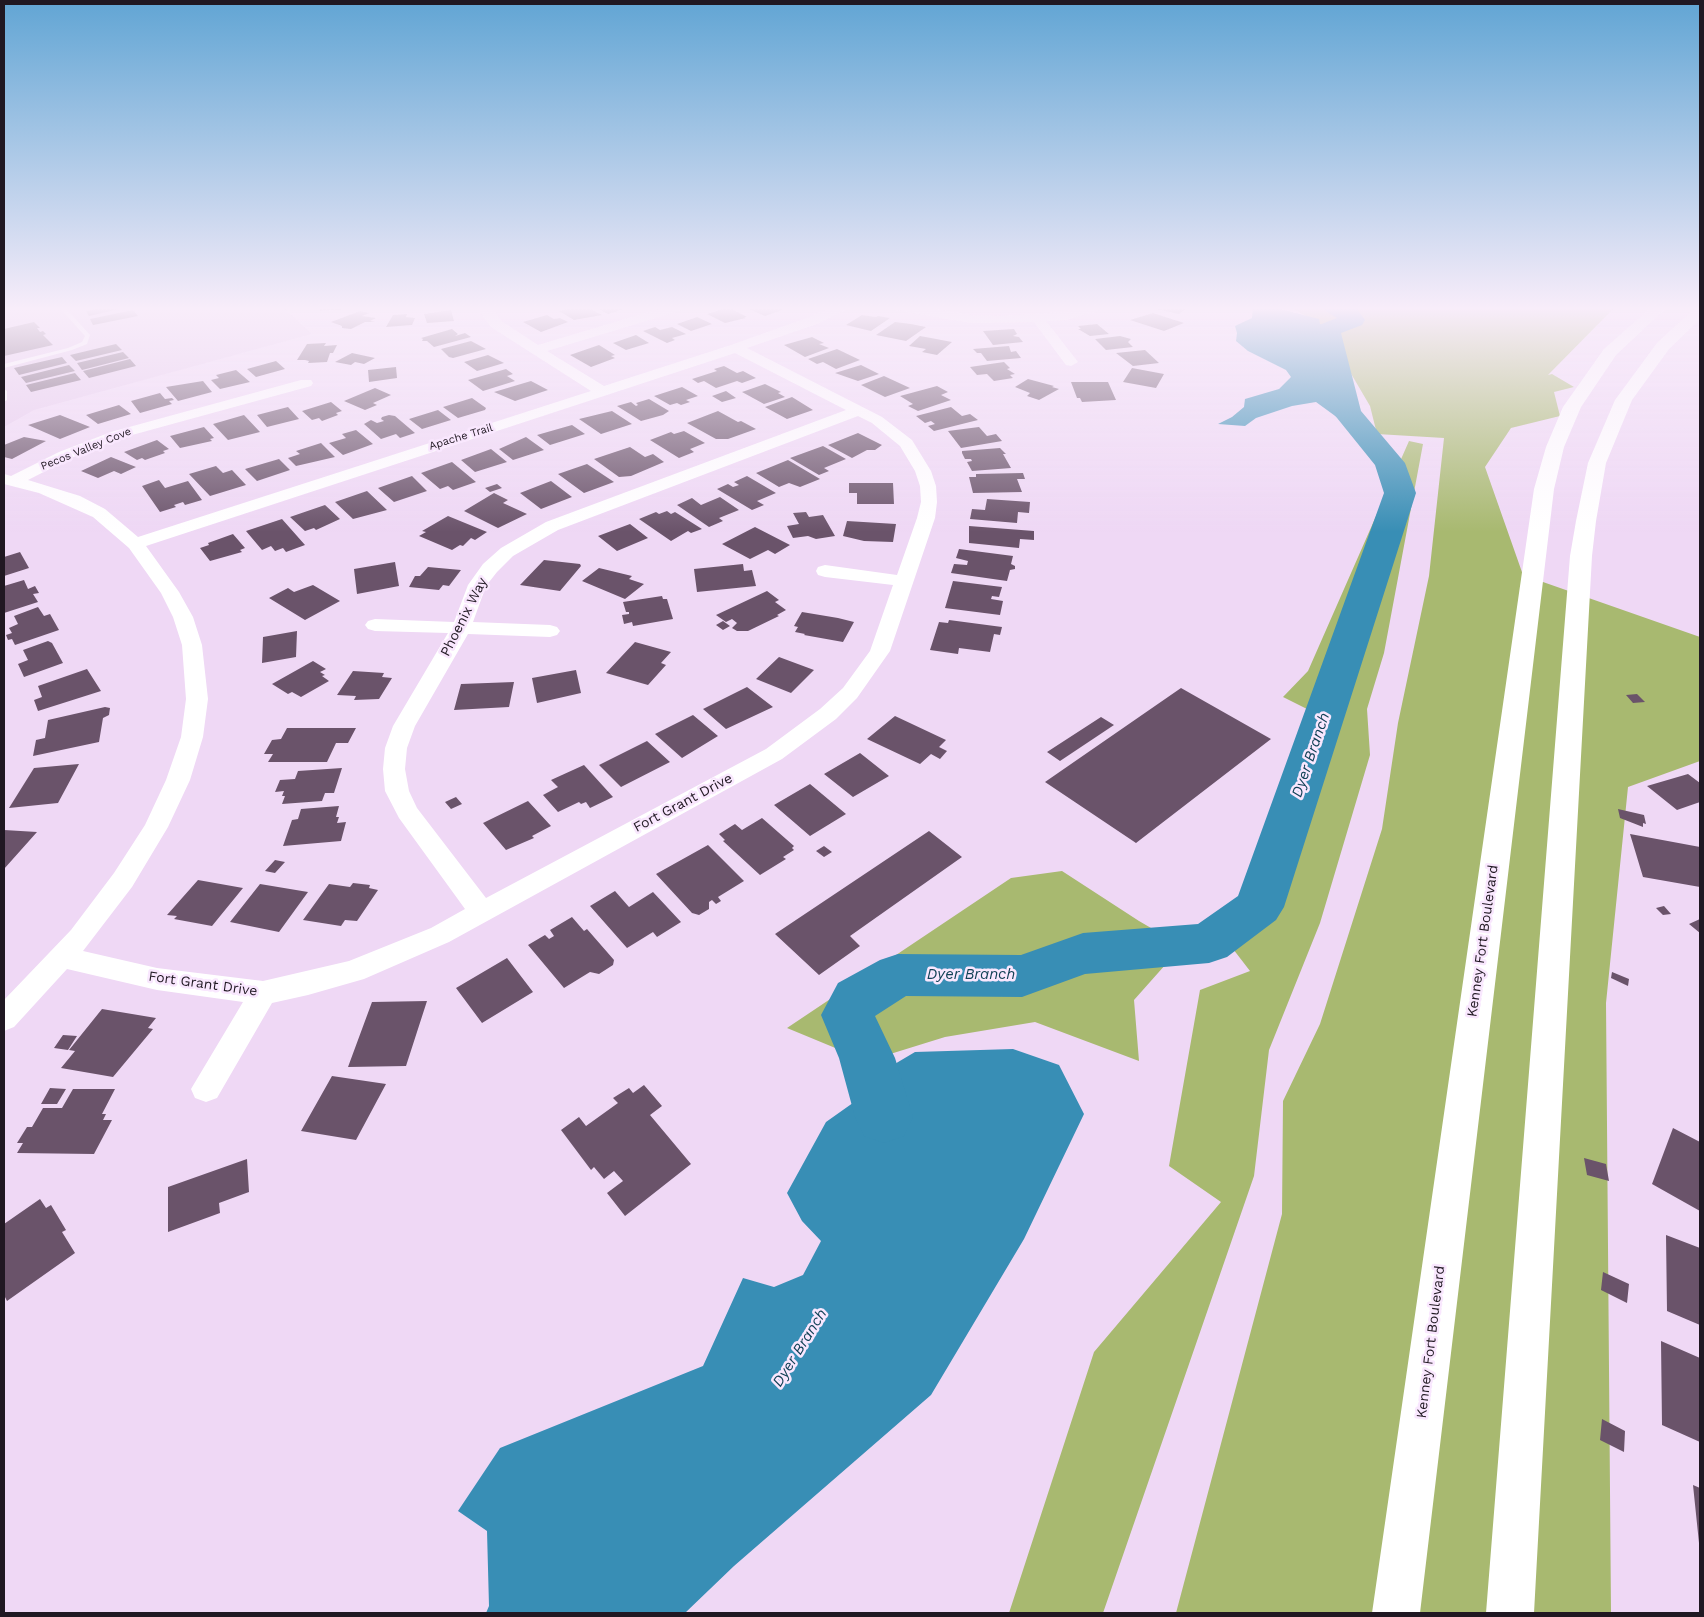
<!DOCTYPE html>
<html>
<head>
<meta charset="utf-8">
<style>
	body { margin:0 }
	#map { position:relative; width:1704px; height:1617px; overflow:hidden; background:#efd8f5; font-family:"Work Sans",sans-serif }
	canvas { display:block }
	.frame { position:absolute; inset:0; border:5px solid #201822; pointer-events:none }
</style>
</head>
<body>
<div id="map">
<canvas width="1704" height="1617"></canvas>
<div class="frame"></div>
</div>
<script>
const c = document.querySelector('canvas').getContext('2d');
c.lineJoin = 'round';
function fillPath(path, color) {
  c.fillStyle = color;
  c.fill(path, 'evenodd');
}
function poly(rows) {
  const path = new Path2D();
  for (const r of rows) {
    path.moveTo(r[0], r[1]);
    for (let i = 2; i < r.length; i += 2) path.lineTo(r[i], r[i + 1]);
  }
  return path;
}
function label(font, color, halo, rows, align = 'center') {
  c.font = font + ' "Work Sans",sans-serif';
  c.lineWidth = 5;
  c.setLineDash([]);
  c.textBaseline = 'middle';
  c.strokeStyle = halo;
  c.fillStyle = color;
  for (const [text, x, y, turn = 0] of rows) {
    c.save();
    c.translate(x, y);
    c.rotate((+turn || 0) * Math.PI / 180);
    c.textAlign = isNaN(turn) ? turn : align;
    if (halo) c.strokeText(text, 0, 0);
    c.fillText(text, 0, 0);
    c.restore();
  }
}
fillPath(poly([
	[4,306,282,306,312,334,34,410,4,427]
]), '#e6cbed');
fillPath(poly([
	[1290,306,1616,306,1548,375,1552,374,1574,387,1554,392,1560,416,1511,428,1485,467,1523,575,1700,637,1700,761,1628,787,1606,1003,1611,1613,1176,1613,1282,1214,1283,1101,1320,1024,1382,829,1398,723,1429,576,1444,438,1377,434,1370,406,1336,348,1305,316],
	[1409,441,1423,444,1384,653,1367,709,1370,755,1320,923,1269,1050,1254,1176,1103,1613,1009,1613,1094,1352,1221,1202,1169,1166,1200,990,1250,971,1223,936,1301,776,1319,715,1283,697,1308,671],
	[1062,871,1139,921,1182,946,1134,1000,1139,1061,1035,1022,945,1037,887,1055,845,1052,787,1028,1011,878]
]), '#a8b970');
fillPath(poly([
	[1253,306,1273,307,1319,319,1320,324,1328,330,1336,345,1334,354,1342,364,1338,370,1344,380,1347,391,1366,423,1392,456,1390,463,1373,450,1364,437,1316,402,1292,406,1256,418,1245,426,1218,424,1232,417,1244,407,1245,399,1279,389,1291,377,1286,370,1248,351,1236,341,1237,333,1235,326,1252,318],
	[1013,1049,1059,1065,1084,1114,1024,1239,931,1395,734,1566,685,1613,486,1613,489,1606,487,1531,458,1511,500,1448,703,1366,743,1278,774,1287,803,1275,821,1241,802,1221,787,1193,826,1122,874,1088,857,1067,867,1058,888,1068,915,1052]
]), '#388eb5');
fillPath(poly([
	[1322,306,1351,306,1357,309,1365,320,1362,325,1341,333,1361,411,1405,463,1416,493,1284,907,1276,920,1227,957,1209,963,1085,974,1022,997,906,996,875,1016,895,1058,913,1117,904,1136,884,1143,864,1136,855,1117,839,1058,821,1015,838,983,880,960,898,954,1021,955,1083,933,1198,924,1238,896,1384,493,1375,465,1333,413,1316,330,1319,325,1337,318,1326,311,1322,306]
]), '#388eb5');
fillPath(poly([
	[112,306,132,306,89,316,86,311],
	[321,306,350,306,349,309,319,311],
	[577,306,585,306,602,315,574,320,559,311],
	[593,306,633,306,608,314],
	[742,306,778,306,785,309,765,316],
	[1154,306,1186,306,1184,307,1186,309,1179,314,1151,308],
	[728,307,747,317,744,317,746,318,725,323,707,314],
	[133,310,138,316,93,325,90,319],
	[451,310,454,321,427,323,424,314],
	[360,311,369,313,362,316,376,318,370,321,375,322,365,322,351,329,342,328,342,326,331,322],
	[1153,313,1184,323,1164,331,1130,320],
	[407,314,406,317,415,318,412,325,386,327,393,315],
	[547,315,554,319,560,318,568,322,541,332,523,322],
	[862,315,876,317,878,316,890,318,871,331,846,325],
	[697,317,712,324,691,331,677,324],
	[34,322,40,328,37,328,40,332,43,331,46,334,43,335,53,345,4,356,4,329],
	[895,322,911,324,926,327,906,341,876,335],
	[1097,324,1109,334,1090,336,1078,329,1081,329,1078,326],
	[655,327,660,330,672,327,686,334,672,338,675,340,667,343,643,331],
	[452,329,458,334,455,336,465,333,471,337,434,347,427,341,422,341,423,339,421,338],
	[1014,329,1017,334,1013,336,1019,337,1023,342,993,345,983,331],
	[636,335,649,343,626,350,613,343],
	[920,336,931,338,952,342,937,355,922,352,926,349,909,346],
	[1120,336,1131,339,1128,342,1133,347,1106,350,1095,339],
	[812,337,824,343,819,344,829,348,805,357,784,345],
	[471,341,486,349,453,358,449,357,441,349],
	[326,343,324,346,337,345,333,353,330,353,327,362,308,363,309,361,305,360,297,360,307,344],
	[116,344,122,350,76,361,70,355],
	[599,345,615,355,611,356,615,358,591,367,570,355],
	[1009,346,1011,352,1016,351,1021,358,987,361,981,353,977,353,973,349],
	[837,349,860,360,836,369,823,362,817,364,808,359],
	[1145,350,1159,363,1133,366,1116,353],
	[123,352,129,358,82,370,77,363],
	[352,353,375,358,364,364,355,362,351,365,335,362],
	[488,355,504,363,477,371,464,362],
	[62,357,67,363,19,375,14,368],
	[130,359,136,366,89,378,83,371],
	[276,361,285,369,256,377,247,369],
	[1004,362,1010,368,1007,369,1015,374,1010,375,1013,378,994,381,987,374,977,375,970,367],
	[69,365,75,371,26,383,21,377],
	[861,365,879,374,858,381,835,373],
	[724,366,737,373,743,371,756,378,742,383,737,381,716,388,704,381,698,383,692,379,717,371,714,369],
	[396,367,397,378,369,382,368,370],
	[1132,368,1164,374,1156,388,1123,382],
	[506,369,513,374,507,376,515,381,483,391,468,380],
	[236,370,250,382,220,389,211,380,219,378,216,375],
	[75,373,81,380,31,392,26,385],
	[884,376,910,388,885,397,861,385],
	[1028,379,1054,386,1052,387,1059,389,1039,400,1027,396,1030,393,1015,387],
	[203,381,212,392,178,401,166,387],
	[531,381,548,390,515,401,494,392],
	[1071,382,1108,382,1116,400,1082,402,1080,398,1077,398],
	[765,384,781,392,778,393,785,397,764,404,742,392],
	[937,386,948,392,941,395,951,400,918,411,908,406,913,404,900,396],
	[682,387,698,396,686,400,690,402,681,405,677,403,670,405,654,396],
	[375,388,391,395,373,403,377,405,365,410,344,401],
	[726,391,736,398,722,402,712,396],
	[160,393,165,399,172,398,174,400,169,401,172,404,140,413,131,401],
	[792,397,813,410,787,419,765,407],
	[472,398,486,408,485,410,458,418,443,407],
	[649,399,669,411,663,415,641,421,617,406,631,402,636,406,638,405,636,403],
	[331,402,342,411,336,413,338,415,322,421,319,418,312,420,302,411],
	[119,405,131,414,98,424,86,415],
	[288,407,299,419,267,427,257,415],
	[951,407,962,416,970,414,978,420,934,431,928,426,935,424,931,421,925,423,916,416],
	[438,410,451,420,422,429,409,419],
	[612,411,632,424,601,434,579,419],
	[718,411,738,422,741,421,756,429,728,439,716,439,687,423],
	[60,415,90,427,60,439,28,425],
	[244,415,260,432,228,440,213,424],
	[389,415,395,416,415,433,400,438,396,434,381,439,364,424,371,420,377,423,384,421,381,419,382,417],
	[572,425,585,434,550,445,537,435],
	[204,427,214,438,210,439,212,441,180,448,170,436],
	[979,427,987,436,996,434,1002,441,961,448,948,431],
	[356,430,373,444,343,455,329,443,346,438,342,434],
	[684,431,705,443,690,449,694,452,679,458,650,440,671,432,674,434],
	[858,433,882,445,875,450,867,450,852,458,828,445],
	[24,437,46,441,12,459,4,457,4,445],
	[526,437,544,450,513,460,499,449],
	[157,440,169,449,163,451,165,453,145,460,142,458,137,460,124,452],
	[321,443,335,457,296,466,288,458,300,454,296,451],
	[823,446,846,459,824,468,829,471,819,475,790,458],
	[630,447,645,457,653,454,664,462,631,476,619,477,594,459],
	[1000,448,1006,454,1003,454,1011,468,972,471,967,462,972,461,971,459,965,459,962,453,962,451],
	[491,449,507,462,475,472,461,460],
	[111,457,136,467,121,474,114,471,98,478,81,471],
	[279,459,290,470,257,481,245,469],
	[788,460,820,479,800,487,789,483,779,487,756,473],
	[452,462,476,482,453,490,448,486,440,489,421,473],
	[587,464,614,482,584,493,558,474],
	[216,466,223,473,232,470,246,485,210,496,189,474],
	[1023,473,1025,479,1017,479,1022,492,973,493,969,477,976,477,976,474],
	[412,476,427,491,394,502,378,488],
	[747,476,776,493,757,501,764,505,752,510,717,489,728,484,733,487,739,485,734,482],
	[159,480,165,488,188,481,202,500,185,505,183,502,174,505,176,507,160,512,142,486],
	[551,481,572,497,541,509,520,493],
	[849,483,893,483,894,504,857,504,857,493,849,493],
	[497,484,502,488,490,492,485,488],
	[367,491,387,510,353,519,335,502],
	[494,493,508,500,503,503,527,514,498,528,464,511],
	[720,497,739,510,719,518,723,521,709,527,677,505,692,498,701,505],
	[987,499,1030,502,1029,513,1018,512,1017,523,970,519,972,509,985,510],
	[325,505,340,519,316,530,314,528,305,531,290,517],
	[667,511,671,514,675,512,702,529,691,533,688,531,671,541,639,519,656,512,659,514],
	[806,512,809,517,823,515,835,536,816,539,808,536,793,538,787,526,799,524,793,513],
	[448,516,487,532,475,540,471,538,463,546,460,545,452,550,419,536,426,532,422,531],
	[282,519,305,545,286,552,283,548,275,551,271,546,262,550,246,531],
	[847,521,896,524,893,542,864,541,843,536],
	[630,524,648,538,617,551,598,536],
	[969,526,1034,531,1034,540,1020,539,1019,548,969,543],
	[755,527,790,545,775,554,768,550,750,559,722,544],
	[233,534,245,548,240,550,242,552,210,561,200,548,209,545,208,543],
	[959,549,1013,556,1011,564,1015,566,1015,569,1010,570,1007,581,951,573,954,564,967,565,968,561,956,558],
	[20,552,29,568,4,576,4,557],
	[544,560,580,564,581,566,560,591,520,585],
	[395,562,399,586,357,594,354,569],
	[743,564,744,571,752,570,756,586,697,592,694,569],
	[428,567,461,570,449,586,443,585,439,590,409,587,415,576,420,576],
	[599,568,632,576,629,579,644,584,625,599,582,581],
	[24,580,28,589,35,586,39,593,33,594,38,602,4,613,4,586],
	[953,581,1002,587,999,597,992,596,991,599,1003,601,1000,615,945,608],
	[313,585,340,601,305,620,269,598,288,588,294,592],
	[767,591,779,600,775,602,786,610,777,615,779,616,748,631,737,631,732,628,737,623,732,619,726,622,716,615],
	[662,596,663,599,667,599,673,619,633,626,632,622,624,624,622,615,629,614,629,612,626,612,623,602],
	[38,607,44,616,50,614,59,630,15,645,12,639,8,640,6,635,12,633,9,628,18,624,14,616],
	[802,612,838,618,854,622,843,642,804,635,805,634,795,632,798,627,794,626],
	[949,620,1002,627,1000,635,994,634,990,652,959,648,958,654,930,650,939,622,948,623],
	[723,621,730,626,723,630,716,625],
	[297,631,296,657,262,663,263,637],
	[48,641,52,643,63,663,24,677,18,664,28,660,23,650],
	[635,642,671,652,661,663,666,665,648,685,606,673],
	[779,657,814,670,791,693,756,679],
	[313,661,326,669,320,672,325,675,322,676,329,681,301,697,292,692,288,694,272,684],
	[87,669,101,691,38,711,34,700,42,697,38,686],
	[576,670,581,693,537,703,532,678],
	[353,671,384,673,382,677,392,678,379,699,354,700,356,696,337,695],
	[514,682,509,707,454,710,461,684],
	[747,687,773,707,726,729,703,709],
	[1181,688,1271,739,1136,843,1045,782],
	[1637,694,1645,702,1633,703,1626,695],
	[105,707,110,708,109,715,103,718,99,742,33,756,36,740,45,738,48,720],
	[693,715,718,736,682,758,655,734],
	[895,716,946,740,939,747,947,751,940,759,931,754,920,764,867,739],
	[1101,717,1114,725,1060,761,1047,752],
	[287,728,356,728,348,743,336,743,327,762,268,762,273,754,264,754,272,740,281,739],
	[647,741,670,762,621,787,599,765],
	[860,753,889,776,853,797,824,774],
	[79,764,58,803,9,808,34,768],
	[584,765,613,797,590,808,586,802,581,804,579,802,558,812,543,795,558,787,551,780],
	[342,768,334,793,325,793,322,801,282,804,285,796,282,796,284,791,275,792,280,780,295,779,298,771],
	[1688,774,1700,783,1700,802,1677,810,1647,786],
	[810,784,846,814,810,836,774,805],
	[456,797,462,804,451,809,445,802],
	[528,801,551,826,532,836,534,838,506,850,483,823],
	[339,806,336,817,339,817,337,823,346,822,341,841,283,846,292,820,298,819,301,809],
	[1618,809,1644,815,1646,824,1643,823,1643,827,1620,818],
	[762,818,794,846,792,848,794,850,783,857,786,859,760,875,723,841,725,840,719,834,735,824,742,830],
	[4,830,37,832,4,869],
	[929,831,962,857,850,936,860,946,819,975,775,934],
	[1630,834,1700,847,1700,887,1643,877],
	[708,845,744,881,718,897,721,901,716,904,712,900,709,902,709,909,699,915,692,913,656,874],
	[824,846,832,852,824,857,816,851],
	[275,860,285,862,275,873,265,871],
	[198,880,243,888,212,926,174,919,177,916,167,915],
	[353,883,370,885,369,888,378,890,357,921,345,920,341,926,303,920,329,884,350,887],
	[260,884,308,892,279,932,230,922],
	[615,891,629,907,653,892,681,922,657,937,653,932,627,948,590,906],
	[1664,906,1671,914,1663,915,1656,908],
	[572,917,584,931,587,929,614,960,613,965,599,974,590,972,564,988,528,945,545,935,549,939,554,936,550,930],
	[1700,919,1700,933,1689,924],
	[507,958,533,992,482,1023,456,988],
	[1612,972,1629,979,1628,986,1611,978],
	[427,1001,406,1066,348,1067,372,1002],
	[102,1009,156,1018,148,1028,153,1029,113,1077,61,1068,75,1051,69,1050],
	[63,1035,77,1036,68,1050,54,1048],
	[332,1076,386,1084,356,1140,301,1131],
	[644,1085,662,1106,650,1115,691,1164,625,1216,607,1193,623,1181,614,1171,604,1179,594,1167,591,1170,561,1130,579,1117,586,1126,618,1103,613,1098,629,1088,633,1093],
	[50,1088,66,1089,57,1104,41,1104],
	[73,1089,115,1089,102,1114,106,1114,103,1120,112,1120,94,1154,17,1153,23,1143,17,1143,27,1127,32,1127,43,1108,62,1108],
	[1673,1128,1700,1142,1700,1211,1652,1184],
	[1584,1158,1606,1164,1609,1181,1587,1175],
	[247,1159,249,1192,219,1203,220,1213,168,1232,168,1187],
	[40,1199,46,1208,51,1205,66,1230,62,1232,75,1253,7,1301,4,1295,4,1224],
	[1666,1235,1700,1248,1700,1325,1667,1311],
	[1603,1272,1629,1284,1627,1303,1601,1290],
	[1661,1341,1700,1358,1700,1442,1662,1425],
	[1602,1419,1625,1431,1624,1452,1600,1440],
	[1693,1485,1700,1488,1700,1543,1699,1543]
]), '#6a536a');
fillPath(poly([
	[58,306,64,306,90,335,87,344,72,350,4,368,4,364,68,348,82,342,85,336,58,306],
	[4,389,7,391,7,400,4,402,4,389]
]), '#fff');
fillPath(poly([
	[479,306,491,306,501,321,538,345,669,306,687,306,685,309,547,351,604,386,731,345,807,318,834,306,849,306,847,309,817,324,747,348,882,417,912,440,931,471,936,486,937,502,935,518,890,651,857,698,836,719,782,759,449,942,364,979,308,995,272,1003,217,1098,206,1102,195,1098,191,1089,243,1002,157,990,67,969,14,1027,4,1031,4,1000,71,930,114,873,145,825,166,780,181,737,186,699,182,645,173,617,161,593,129,548,93,517,39,493,4,484,4,474,11,476,59,452,111,432,301,380,311,380,313,383,311,386,121,438,71,458,28,480,80,496,105,509,138,537,591,391,491,327,481,313,479,306],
	[735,353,846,410,546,522,501,548,483,564,468,585,454,622,375,619,368,621,365,625,368,629,375,631,448,633,393,726,385,748,383,769,385,791,399,818,465,909,431,928,349,961,263,981,157,968,83,951,132,887,168,827,190,780,203,737,208,699,202,645,193,617,179,592,146,546,735,353],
	[858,416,872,423,900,446,915,471,920,486,921,502,917,518,897,575,825,565,818,567,816,571,818,575,825,577,893,585,870,651,843,688,820,709,766,749,486,898,417,808,409,791,405,769,407,748,415,726,468,634,550,637,557,635,560,631,557,627,550,625,473,622,486,586,497,572,513,556,558,530,858,416],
	[890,306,916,306,971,315,1003,316,1064,312,1088,306,1107,306,1105,309,1065,320,1046,321,1078,362,1071,366,1066,365,1034,322,971,323,896,310,890,306]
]), '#fff');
fillPath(poly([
	[1653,306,1668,306,1616,355,1581,407,1564,447,1554,489,1420,1613,1372,1613,1534,489,1546,447,1563,407,1604,349,1653,306],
	[1700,307,1700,319,1669,349,1632,400,1606,463,1596,521,1592,556,1534,1613,1486,1613,1570,556,1576,521,1588,463,1615,400,1657,343,1695,308,1700,307]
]), '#fff');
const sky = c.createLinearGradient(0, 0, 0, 532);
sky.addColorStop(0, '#61a5d4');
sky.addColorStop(0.58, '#f8edfa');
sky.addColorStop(1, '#f8edfa00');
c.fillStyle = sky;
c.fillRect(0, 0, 1704, 532);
label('11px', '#201822', '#f9e7fe', [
	["Apache Trail",461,437,-17],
	["Pecos Valley Cove",86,449,-22]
]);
label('14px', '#201822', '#f9e7fe', [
	["Phoenix Way",464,617,-63],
	["Fort Grant Drive",683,803,-28],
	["Kenney Fort Boulevard",1483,941,-82],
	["Fort Grant Drive",203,984,8],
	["Kenney Fort Boulevard",1431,1342,-83]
]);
label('italic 15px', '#114156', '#f9e7fe', [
	["Dyer Branch",1311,755,-71],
	["Dyer Branch",971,975],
	["Dyer Branch",800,1348,-58]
]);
</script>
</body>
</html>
